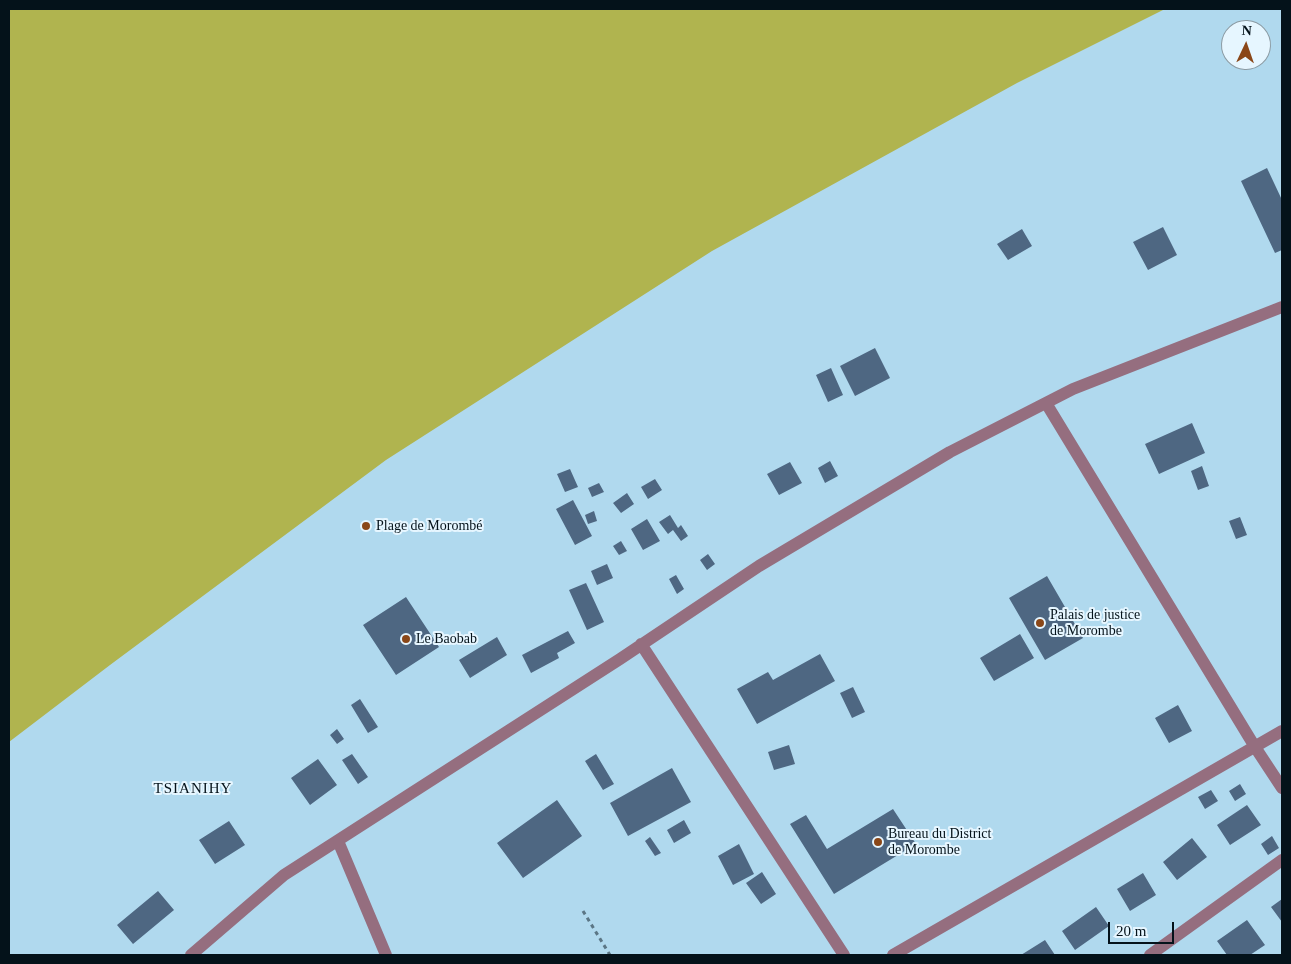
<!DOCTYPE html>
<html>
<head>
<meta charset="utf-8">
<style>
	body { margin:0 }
	#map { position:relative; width:1291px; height:964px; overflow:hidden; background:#b0d9ee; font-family:Georgia,serif }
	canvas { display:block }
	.frame { position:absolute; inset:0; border:10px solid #04121a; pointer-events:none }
	.north { position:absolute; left:1221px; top:20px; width:50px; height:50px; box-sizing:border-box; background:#e6f6ff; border:1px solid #8c9ba3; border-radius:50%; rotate:3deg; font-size:14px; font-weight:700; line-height:20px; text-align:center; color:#04121a }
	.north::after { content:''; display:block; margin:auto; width:18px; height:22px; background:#8a4718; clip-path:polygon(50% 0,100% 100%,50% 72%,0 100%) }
	.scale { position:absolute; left:1108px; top:922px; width:66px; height:22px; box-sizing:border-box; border:2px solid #04121a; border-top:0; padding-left:6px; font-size:15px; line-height:18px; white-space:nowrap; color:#04121a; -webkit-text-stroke:4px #e6f6ff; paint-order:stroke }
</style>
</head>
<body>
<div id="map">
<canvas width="1291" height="964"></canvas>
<div class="frame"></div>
<div class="north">N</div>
<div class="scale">20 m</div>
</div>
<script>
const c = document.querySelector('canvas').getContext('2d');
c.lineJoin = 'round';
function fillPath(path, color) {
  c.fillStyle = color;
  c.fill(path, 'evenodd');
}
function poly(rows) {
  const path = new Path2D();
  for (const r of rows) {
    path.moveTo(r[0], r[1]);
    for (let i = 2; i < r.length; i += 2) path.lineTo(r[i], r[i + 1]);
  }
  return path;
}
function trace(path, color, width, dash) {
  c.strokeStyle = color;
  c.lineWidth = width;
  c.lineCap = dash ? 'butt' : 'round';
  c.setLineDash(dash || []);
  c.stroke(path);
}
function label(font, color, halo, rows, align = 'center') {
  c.font = font + ' Georgia,serif';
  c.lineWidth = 4;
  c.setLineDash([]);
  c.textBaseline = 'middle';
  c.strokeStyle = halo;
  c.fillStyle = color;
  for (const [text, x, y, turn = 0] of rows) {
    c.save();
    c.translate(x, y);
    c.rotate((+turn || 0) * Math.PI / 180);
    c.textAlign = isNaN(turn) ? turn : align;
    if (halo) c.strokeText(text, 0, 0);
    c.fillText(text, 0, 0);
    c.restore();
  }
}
fillPath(poly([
	[9,9,1165,9,1017,83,712,251,386,460,110,665,9,742]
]), '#b0b44f');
fillPath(poly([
	[1267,168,1282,200,1282,250,1275,253,1241,181],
	[1163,227,1177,255,1148,270,1133,242],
	[1022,229,1032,246,1008,260,997,244],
	[875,348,890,378,855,396,840,366],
	[831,368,843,395,828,402,816,375],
	[1192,423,1205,453,1159,474,1145,444],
	[830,461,838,476,825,483,818,468],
	[790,462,802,483,779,495,767,474],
	[1202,466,1209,486,1198,490,1191,471],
	[570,469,578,487,565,492,557,474],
	[655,479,662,490,648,499,641,487],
	[599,483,604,492,592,497,588,488],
	[627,493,634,504,621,513,613,503],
	[573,500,592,536,575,545,556,509],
	[594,511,597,521,588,524,585,515],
	[670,515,678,528,681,525,688,536,681,541,673,530,668,534,659,522],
	[1240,517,1247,535,1236,539,1229,521],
	[647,519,660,541,643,550,631,529],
	[621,541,627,551,619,555,613,546],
	[708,554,715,564,707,570,700,560],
	[607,564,613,578,597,585,591,571],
	[676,575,684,589,677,594,669,579],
	[1047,576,1083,638,1045,660,1009,598],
	[586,583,604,622,587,630,569,590],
	[406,597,439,647,396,675,363,625],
	[568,631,575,643,557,653,559,658,531,673,522,655],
	[1020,634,1034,658,994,681,980,658],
	[497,637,507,655,470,678,459,660],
	[820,654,835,681,757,724,737,689,768,672,773,680],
	[853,687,865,712,852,718,840,693],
	[360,699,378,727,368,733,351,705],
	[1178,705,1192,731,1169,743,1155,718],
	[337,729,344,739,337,744,330,735],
	[789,745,795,764,774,770,768,752],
	[352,754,368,777,358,784,342,760],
	[596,754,614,784,603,790,585,761],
	[318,759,337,785,310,805,291,778],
	[672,768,691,802,628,836,610,803],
	[1240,784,1246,794,1235,801,1229,791],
	[1211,790,1218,801,1205,809,1198,797],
	[557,800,582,836,523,878,497,843],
	[1247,805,1261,825,1230,845,1217,825],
	[893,809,916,844,834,894,790,824,806,815,827,849],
	[684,820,691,833,674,843,667,830],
	[229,821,245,845,215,864,199,840],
	[1272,836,1279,848,1268,855,1261,844],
	[650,837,661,853,655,856,645,841],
	[1192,838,1207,857,1177,880,1163,862],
	[739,844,754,874,733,885,718,856],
	[762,872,776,894,761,904,746,883],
	[1143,873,1156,895,1130,911,1117,889],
	[158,891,174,910,133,944,117,925],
	[1282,899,1282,922,1271,907],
	[1096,907,1109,926,1075,950,1062,931],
	[1247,920,1265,945,1250,955,1227,955,1217,941],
	[1045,940,1055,955,1021,955]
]), '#4e6782');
trace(poly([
	[583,911,610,955]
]), '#5b7685', 3, [4, 4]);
trace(poly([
	[1046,403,1255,747,1282,788],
	[641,644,844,955],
	[338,841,386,955],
	[191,955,284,875,620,659,759,566,950,452,1073,389,1282,307],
	[893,955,1282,731],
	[1150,955,1282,860]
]), '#956e7f', 12);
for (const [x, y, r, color] of [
	[366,526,5,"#8a4718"],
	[1040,623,5,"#8a4718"],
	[406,639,5,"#8a4718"],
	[878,842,5,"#8a4718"]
]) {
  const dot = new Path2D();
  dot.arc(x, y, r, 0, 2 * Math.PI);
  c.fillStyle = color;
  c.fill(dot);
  trace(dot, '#e6f6ff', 2);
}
label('14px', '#04121a', '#e6f6ff', [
	["Plage de Morombé",376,526],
	["Palais de justice",1050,615],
	["de Morombe",1050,631],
	["Le Baobab",416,639],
	["Bureau du District",888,834],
	["de Morombe",888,850]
], 'left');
c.letterSpacing = '1px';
label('15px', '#04121a', '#e6f6ff', [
	["TSIANIHY",193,789]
]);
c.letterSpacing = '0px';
</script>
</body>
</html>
